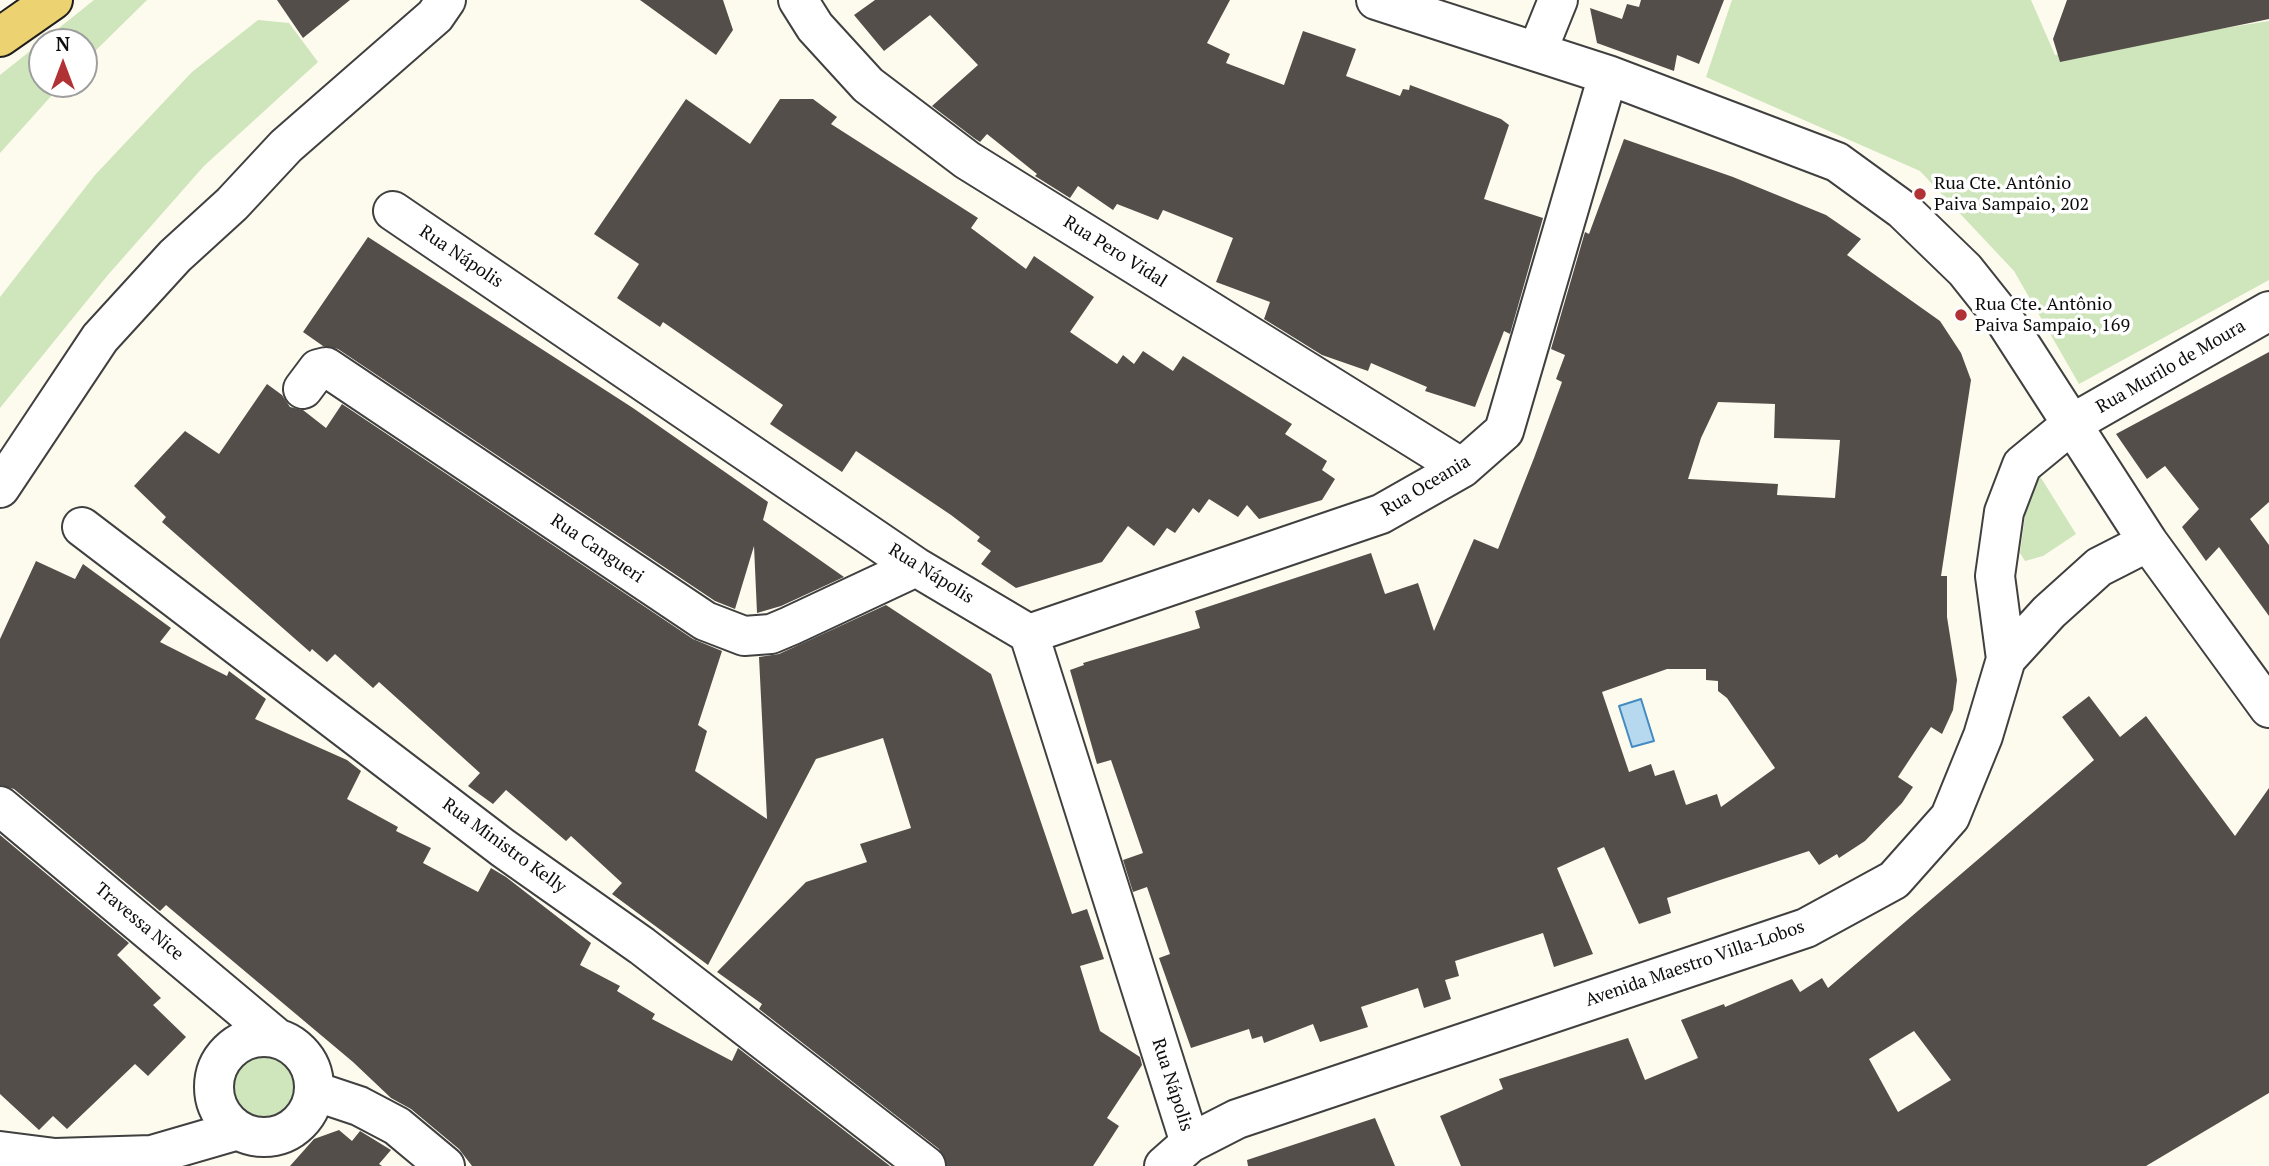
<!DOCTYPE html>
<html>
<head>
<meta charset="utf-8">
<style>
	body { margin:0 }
	#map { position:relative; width:2269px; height:1166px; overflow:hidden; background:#fdfbee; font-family:"PT Serif",serif }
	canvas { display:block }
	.north { position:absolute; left:28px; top:28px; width:70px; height:70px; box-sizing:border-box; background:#fff; border:2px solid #9e9e9e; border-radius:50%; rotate:0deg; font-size:19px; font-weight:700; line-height:28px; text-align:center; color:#0d0d0d }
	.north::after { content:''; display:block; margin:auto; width:24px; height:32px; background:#b03234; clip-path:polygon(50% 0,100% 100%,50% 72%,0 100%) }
</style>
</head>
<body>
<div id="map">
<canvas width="2269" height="1166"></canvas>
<div class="north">N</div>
</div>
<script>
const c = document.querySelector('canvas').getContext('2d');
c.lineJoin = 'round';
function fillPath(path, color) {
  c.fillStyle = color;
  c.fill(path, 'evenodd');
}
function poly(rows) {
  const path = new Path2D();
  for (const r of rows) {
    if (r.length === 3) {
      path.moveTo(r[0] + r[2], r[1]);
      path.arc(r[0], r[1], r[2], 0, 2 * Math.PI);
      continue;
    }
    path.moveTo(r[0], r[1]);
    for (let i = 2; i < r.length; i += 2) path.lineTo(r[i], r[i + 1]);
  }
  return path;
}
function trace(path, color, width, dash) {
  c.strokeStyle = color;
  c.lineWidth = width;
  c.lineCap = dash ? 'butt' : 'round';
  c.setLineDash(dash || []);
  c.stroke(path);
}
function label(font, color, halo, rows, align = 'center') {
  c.font = font + ' "PT Serif",serif';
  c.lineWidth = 7;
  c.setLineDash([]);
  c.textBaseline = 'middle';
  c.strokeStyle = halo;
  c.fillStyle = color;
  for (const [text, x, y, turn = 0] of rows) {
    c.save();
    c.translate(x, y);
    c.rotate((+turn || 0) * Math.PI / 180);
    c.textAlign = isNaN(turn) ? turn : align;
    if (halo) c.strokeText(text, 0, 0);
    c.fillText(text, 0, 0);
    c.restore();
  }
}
fillPath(poly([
	[94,0,147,0,84,62,84,42,42,42,42,84,62,84,0,153,0,75],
	[1732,0,2031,0,2055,55,2269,21,2269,280,2079,384,2014,271,1920,171,1706,77],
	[258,20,289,23,318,62,204,166,107,276,0,408,0,297,95,175,192,72],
	[2038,473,2076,534,2043,556,2025,561,2020,553,2030,478],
	[264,1085,37]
]), '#cfe5bb');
const water = poly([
	[1641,699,1654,741,1632,747,1619,706,1641,699]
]);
fillPath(water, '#b7d9f0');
trace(water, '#458bc0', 2);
fillPath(poly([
	[277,0,350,0,303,38],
	[640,0,723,0,733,30,716,55],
	[875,0,1230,0,1207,43,1230,54,1226,63,1284,85,1303,31,1356,49,1346,76,1400,96,1403,89,1409,90,1410,85,1501,119,1509,125,1484,199,1543,218,1510,334,1504,331,1475,407,1425,391,1427,387,1371,363,1368,371,1322,355,1264,319,1270,302,1216,282,1233,238,1163,210,1158,220,1117,204,1113,210,1078,186,1070,198,1035,176,1037,174,987,134,980,142,974,138,932,106,978,65,930,15,884,51,854,15],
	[1641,0,1724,0,1699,64,1677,55,1674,71,1597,43,1590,8,1622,19,1627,4,1639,7],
	[2067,0,2269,0,2269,19,2060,62,2053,39],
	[686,99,750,144,780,99,813,99,837,117,831,124,978,218,971,228,1026,269,1034,256,1094,297,1070,332,1117,364,1123,355,1134,364,1143,351,1173,371,1183,356,1292,424,1285,434,1327,461,1322,470,1335,479,1322,500,1259,519,1247,505,1238,517,1209,499,1199,513,1193,508,1175,533,1167,528,1154,546,1128,526,1102,562,1016,588,981,564,991,551,977,541,980,537,951,515,856,451,842,472,770,424,783,405,663,322,660,327,617,298,639,264,594,234],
	[1624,139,1733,177,1826,215,1861,239,1847,255,1940,321,1961,353,1971,380,1941,576,1947,576,1947,617,1957,680,1953,710,1942,734,1931,727,1898,777,1913,787,1902,803,1865,841,1839,858,1837,854,1819,865,1809,851,1717,881,1667,898,1671,913,1639,924,1604,847,1557,868,1593,954,1554,967,1543,933,1455,961,1459,976,1445,980,1451,999,1424,1008,1418,988,1361,1007,1368,1027,1320,1042,1313,1024,1264,1043,1262,1036,1252,1039,1249,1029,1191,1048,1159,958,1170,954,1147,887,1133,892,1123,860,1143,853,1111,760,1097,764,1070,670,1084,665,1083,663,1200,628,1195,611,1371,553,1385,594,1418,583,1434,631,1474,539,1498,549,1534,458,1562,382,1556,379,1565,355,1551,349,1585,232,1589,234],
	[1718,402,1775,404,1774,438,1840,440,1835,498,1777,495,1778,484,1688,479,1701,438],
	[1667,669,1706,669,1706,680,1718,681,1718,691,1727,698,1775,768,1721,807,1717,794,1686,805,1674,770,1655,776,1651,764,1629,772,1602,692],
	[368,237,633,408,768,502,763,520,844,577,781,606,757,613,754,546,735,609,715,601,338,349,323,346,303,332],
	[2269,352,2269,502,2250,519,2269,545,2269,616,2219,547,2206,561,2182,527,2199,509,2165,466,2147,479,2116,434],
	[267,384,282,395,290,407,303,410,326,428,342,404,693,639,722,651,698,725,707,731,695,771,767,819,759,657,779,654,886,605,991,674,1072,914,1087,909,1104,959,1080,966,1100,1031,1140,1057,1142,1065,1107,1118,1119,1126,1093,1166,947,1166,939,1149,759,1009,762,1004,717,972,806,882,867,862,860,844,911,828,883,738,816,759,708,965,612,894,622,883,571,836,566,841,506,790,493,804,468,786,480,773,379,682,373,688,335,654,327,662,312,649,310,652,162,522,166,517,134,486,185,431,219,454],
	[36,561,75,579,83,564,171,628,160,642,227,676,229,671,266,699,255,719,347,760,361,771,347,799,398,827,396,831,431,848,423,863,478,892,491,868,506,877,591,943,580,965,620,986,617,991,655,1014,652,1019,732,1061,738,1048,890,1166,472,1166,459,1149,411,1109,391,1098,353,1062,166,905,160,911,14,789,0,785,0,639],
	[2089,696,2120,737,2146,716,2235,836,2269,788,2269,1093,2146,1166,1461,1166,1440,1116,1503,1089,1499,1079,1628,1038,1645,1080,1698,1058,1681,1020,1724,1004,1725,1007,1792,979,1800,992,1822,978,1828,988,2094,760,2062,717],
	[1914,1031,1951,1080,1898,1112,1869,1059],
	[0,835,129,943,117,955,161,998,153,1005,186,1037,148,1076,135,1064,67,1129,53,1116,39,1130,0,1094],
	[1375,1118,1395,1166,1248,1166,1247,1160],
	[339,1130,352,1141,360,1131,391,1150,379,1164,382,1166,290,1166,314,1139]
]), '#544e4a');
const minor = poly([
	[798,0,815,27,868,85,967,160,1462,468],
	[1376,0,1608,75,1837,162,1903,210,1965,270,2004,319,2148,542,2269,708],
	[1537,52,1558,0],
	[393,211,916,567,1029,634,1190,1143],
	[303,389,318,369,326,367,705,621,744,636,771,634,790,626,916,567],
	[0,488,100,338,175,256,232,204,286,146,435,16,446,0],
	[82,527,503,848,642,946,926,1166],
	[1029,634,1381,514,1462,468,1504,431,1608,75],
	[2006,659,1995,576,2004,512,2022,465,2073,423,2269,311],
	[0,806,278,1039],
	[264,1087,50],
	[314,1091,359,1106,397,1126,445,1166],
	[0,1151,55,1158,152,1155,238,1130],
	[1164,1166,1190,1143,1237,1119,1806,928,1894,880,1950,817,1983,736,2006,659,2049,612,2099,567,2148,542]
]);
const major = poly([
	[0,37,53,0]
]);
trace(minor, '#404040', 42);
trace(major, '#1e1e1e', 42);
trace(minor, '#fff', 38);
trace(major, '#ecd270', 38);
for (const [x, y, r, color] of [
	[1920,194,7,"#b03234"],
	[1961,315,7,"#b03234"]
]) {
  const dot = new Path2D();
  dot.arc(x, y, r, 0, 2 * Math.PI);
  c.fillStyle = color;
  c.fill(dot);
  trace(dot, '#fff', 2.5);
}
label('18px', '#0d0d0d', '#fff', [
	["Rua Cte. Antônio",1934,184],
	["Paiva Sampaio, 202",1934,205],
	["Rua Cte. Antônio",1975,305],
	["Paiva Sampaio, 169",1975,326]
], 'left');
label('18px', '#0d0d0d', '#fff', [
	["Rua Pero Vidal",1115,252,32],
	["Rua Nápolis",461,257,34],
	["Rua Murilo de Moura",2171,367,-30],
	["Rua Oceania",1426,486,-31],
	["Rua Cangueri",597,549,34],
	["Rua Nápolis",931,574,32],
	["Rua Ministro Kelly",504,846,36],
	["Travessa Nice",139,922,40],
	["Avenida Maestro Villa-Lobos",1695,964,-19],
	["Rua Nápolis",1172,1085,72]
]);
</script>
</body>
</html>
